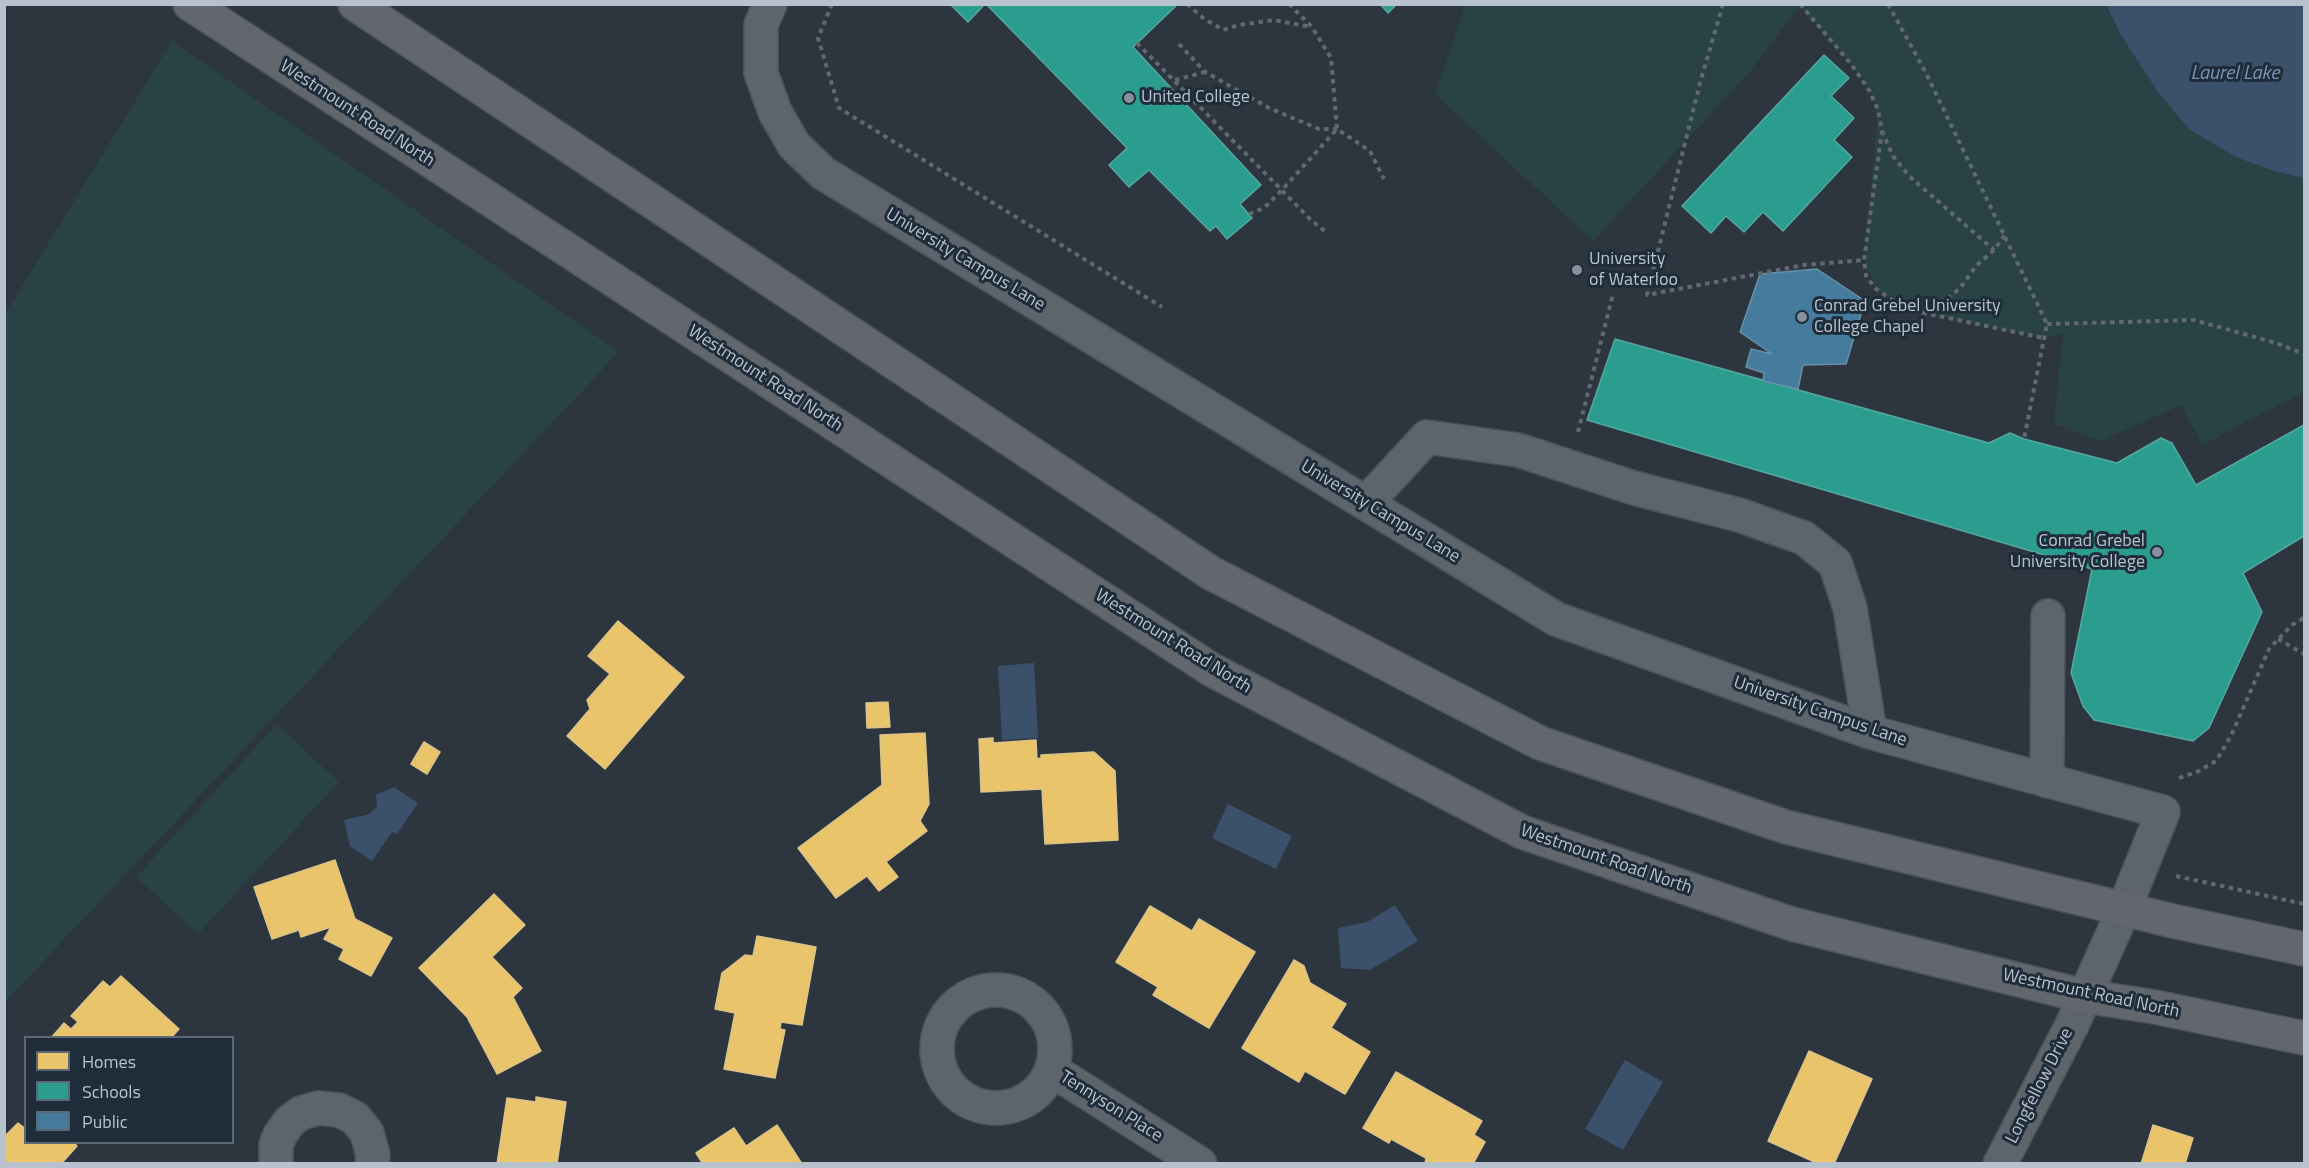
<!DOCTYPE html>
<html>
<head>
<meta charset="utf-8">
<style>
	body { margin:0 }
	#map { position:relative; width:2309px; height:1168px; overflow:hidden; background:#2d363f; font-family:"Titillium Web",sans-serif }
	canvas { display:block }
	.frame { position:absolute; inset:0; border:6px solid #b8c2ce; pointer-events:none }
	.legend { position:absolute; left:24px; top:1036px; width:210px; height:108px; box-sizing:border-box; background:#1f2c3a; border:2px solid #5c6875; margin:0; padding:8px 10px; list-style:none; font-size:18px; color:#b8c2ce }
	.legend li { display:flex; align-items:center; gap:12px; height:30px }
	.legend b { width:30px; border:2px solid #5c6875 }
</style>
</head>
<body>
<div id="map">
<canvas width="2309" height="1168"></canvas>
<div class="frame"></div>
<ul class="legend">
<li><b style="height:16px;background:#e9c46a"></b>Homes</li>
<li><b style="height:16px;background:#2a9d8f"></b>Schools</li>
<li><b style="height:16px;background:#457b9d"></b>Public</li>
</ul>
</div>
<script>
const c = document.querySelector('canvas').getContext('2d');
c.lineJoin = 'round';
function fillPath(path, color) {
  c.fillStyle = color;
  c.fill(path, 'evenodd');
}
function poly(rows) {
  const path = new Path2D();
  for (const r of rows) {
    if (r.length === 3) {
      path.moveTo(r[0] + r[2], r[1]);
      path.arc(r[0], r[1], r[2], 0, 2 * Math.PI);
      continue;
    }
    path.moveTo(r[0], r[1]);
    for (let i = 2; i < r.length; i += 2) path.lineTo(r[i], r[i + 1]);
  }
  return path;
}
function trace(path, color, width, dash) {
  c.strokeStyle = color;
  c.lineWidth = width;
  c.lineCap = dash ? 'butt' : 'round';
  c.setLineDash(dash || []);
  c.stroke(path);
}
function label(font, color, halo, rows, align = 'center') {
  c.font = font + ' "Titillium Web",sans-serif';
  c.lineWidth = 6;
  c.setLineDash([]);
  c.textBaseline = 'middle';
  c.strokeStyle = halo;
  c.fillStyle = color;
  for (const [text, x, y, turn = 0] of rows) {
    c.save();
    c.translate(x, y);
    c.rotate((+turn || 0) * Math.PI / 180);
    c.textAlign = isNaN(turn) ? turn : align;
    if (halo) c.strokeText(text, 0, 0);
    c.fillText(text, 0, 0);
    c.restore();
  }
}
fillPath(poly([
	[1465,5,2105,5,2121,35,2274,171,2304,178,2304,392,2202,445,2181,405,2100,441,2054,424,2063,334,2044,338,1924,313,1875,288,1864,260,1878,110,1869,90,1851,64,1800,6,1747,75,1593,241,1435,94],
	[172,41,619,352,5,1002,5,314],
	[277,724,339,782,198,934,136,877]
]), '#294245');
fillPath(poly([
	[2106,5,2304,5,2304,178,2274,171,2236,157,2189,129,2158,92,2121,35],
	[1034,663,1038,738,1002,740,998,666],
	[394,787,418,803,397,834,392,832,372,861,350,846,344,820,370,814,377,806,376,795],
	[1228,804,1292,836,1276,869,1212,838],
	[1395,905,1418,941,1370,970,1341,968,1338,928,1367,922],
	[1625,1060,1663,1082,1623,1150,1585,1129]
]), '#3a506b');
const homes = poly([
	[618,621,684,677,605,769,567,736,590,709,587,700,610,674,588,656,618,621],
	[888,702,890,727,867,728,866,703,888,702],
	[925,733,929,804,920,821,927,831,886,862,898,877,879,891,867,876,836,898,798,848,882,785,880,735,925,733],
	[993,738,993,743,1036,740,1037,759,1041,758,1041,755,1094,752,1115,771,1118,840,1045,844,1042,789,981,792,979,739,993,738],
	[424,742,440,752,427,774,411,764,424,742],
	[335,860,355,919,392,938,371,976,339,959,344,949,324,939,331,927,301,937,299,930,272,939,254,887,335,860],
	[494,894,525,925,492,957,522,988,513,997,541,1051,497,1074,467,1017,419,968,494,894],
	[1150,906,1192,931,1199,919,1255,952,1209,1028,1153,995,1158,987,1116,962,1150,906],
	[757,936,816,947,802,1025,781,1022,780,1029,785,1030,775,1078,724,1069,735,1013,715,1009,722,973,745,955,753,956,757,936],
	[1294,960,1304,966,1310,983,1346,1004,1331,1028,1370,1052,1345,1094,1305,1071,1299,1082,1242,1048,1294,960],
	[121,976,179,1029,171,1038,51,1038,64,1023,71,1029,78,1022,71,1016,103,981,110,987,121,976],
	[1809,1051,1872,1079,1834,1164,1819,1164,1768,1141,1809,1051],
	[1396,1072,1482,1121,1474,1135,1485,1142,1473,1164,1425,1164,1426,1158,1391,1139,1389,1143,1363,1128,1396,1072],
	[536,1097,566,1102,557,1164,497,1164,507,1098,536,1102,536,1097],
	[18,1123,26,1129,26,1142,73,1142,77,1146,61,1164,4,1164,6,1150,4,1148,4,1137,18,1123],
	[777,1125,802,1164,703,1164,696,1153,734,1128,746,1146,777,1125],
	[2153,1125,2193,1138,2185,1164,2141,1164,2153,1125]
]);
fillPath(homes, '#e9c46a');
trace(homes, '#dac388', 1.5);
const schools = poly([
	[950,4,985,4,968,22,950,4],
	[986,4,1178,4,1133,47,1261,185,1240,204,1252,218,1227,239,1216,226,1210,231,1149,170,1129,187,1109,165,1127,148,986,4],
	[1380,4,1397,4,1388,13,1380,4],
	[1824,55,1849,78,1831,96,1854,118,1834,140,1852,157,1783,231,1763,212,1744,232,1726,216,1711,233,1682,206,1824,55],
	[1615,339,1989,443,2010,433,2024,439,2117,463,2161,438,2172,443,2196,485,2304,425,2304,536,2243,573,2262,612,2209,728,2193,741,2094,720,2083,706,2071,673,2092,569,1587,420,1615,339]
]);
fillPath(schools, '#2a9d8f');
trace(schools, '#55a8a2', 1.5);
const public = poly([
	[1817,269,1865,301,1846,364,1803,365,1798,389,1763,381,1764,373,1746,367,1751,349,1772,354,1740,332,1760,274,1817,269]
]);
fillPath(public, '#457b9d');
trace(public, '#6890ac', 1.5);
const minor = poly([
	[770,4,761,25,761,73,775,112,794,145,823,173,1556,619,1870,732,2163,812,2124,909,2072,1025,2000,1164],
	[1366,503,1427,437,1518,450,1634,488,1739,515,1804,538,1835,563,1850,608,1870,732],
	[2047,781,2048,616],
	[996,1049,59],
	[1052,1070,1200,1164],
	[276,1164,276,1145,280,1135,290,1121,301,1113,318,1108,339,1110,355,1118,367,1133,373,1155,372,1164]
]);
const major = poly([
	[190,4,1212,670,1522,832,1792,924,2084,996,2155,1007,2304,1038],
	[355,4,1211,573,1540,743,1786,827,2173,921,2304,949]
]);
trace(minor, '#4c5259', 36);
trace(major, '#4b525b', 36);
trace(poly([
	[832,4,818,38,839,108,1162,307],
	[1187,4,1203,18,1223,30,1239,25,1274,20,1311,27],
	[1289,4,1312,27,1331,58,1337,129,1370,151,1384,179],
	[1723,4,1700,83,1647,295,1804,265,1864,260],
	[1800,4,1851,64,1869,90,1878,110,1882,131,1864,260,1866,276,1875,288,1899,305,1924,313,2044,338],
	[1888,4,1926,73,2047,324,2024,439],
	[1137,43,1310,219,1327,233],
	[1179,44,1205,72,1269,108,1319,129,1337,129],
	[1175,80,1205,72],
	[1882,131,1893,156,1909,176,1994,250],
	[1249,214,1264,208,1282,190,1337,129],
	[1925,313,1944,302,1961,287,1976,266,1994,250,2005,235],
	[2047,324,2194,320,2276,343,2304,354],
	[1578,432,1613,294],
	[2278,639,2304,654],
	[2179,778,2199,771,2216,761,2231,736,2269,649,2292,625,2304,618],
	[2176,876,2304,904]
]), '#61686f', 4, [4.5, 4.5]);
trace(minor, '#5e646c', 33);
trace(major, '#61676d', 33);
for (const [x, y, r, color] of [
	[1129,98,6,"#87919c"],
	[1577,270,6,"#87919c"],
	[1802,317,6,"#87919c"],
	[2157,552,6,"#87919c"]
]) {
  const dot = new Path2D();
  dot.arc(x, y, r, 0, 2 * Math.PI);
  c.fillStyle = color;
  c.fill(dot);
  trace(dot, '#1f2c3a', 2);
}
label('18px', '#b8c2ce', '#1f2c3a', [
	["United College",1141,98],
	["University",1589,260],
	["of Waterloo",1589,281],
	["Conrad Grebel University",1814,307],
	["College Chapel",1814,328],
	["Conrad Grebel",2145,542,"right"],
	["University College",2145,563,"right"]
], 'left');
label('18px', '#b8c2ce', '#1f2c3a', [
	["Westmount Road North",357,114,33],
	["University Campus Lane",965,260,31],
	["Westmount Road North",765,379,33],
	["University Campus Lane",1380,512,31],
	["Westmount Road North",1173,642,32],
	["University Campus Lane",1820,712,19],
	["Westmount Road North",1606,860,19],
	["Westmount Road North",2091,994,12],
	["Longfellow Drive",2040,1086,-63],
	["Tennyson Place",1111,1107,32]
]);
label('italic 20px', '#7794b3', '#1f2c3a', [
	["Laurel Lake",2235,74]
]);
</script>
</body>
</html>
